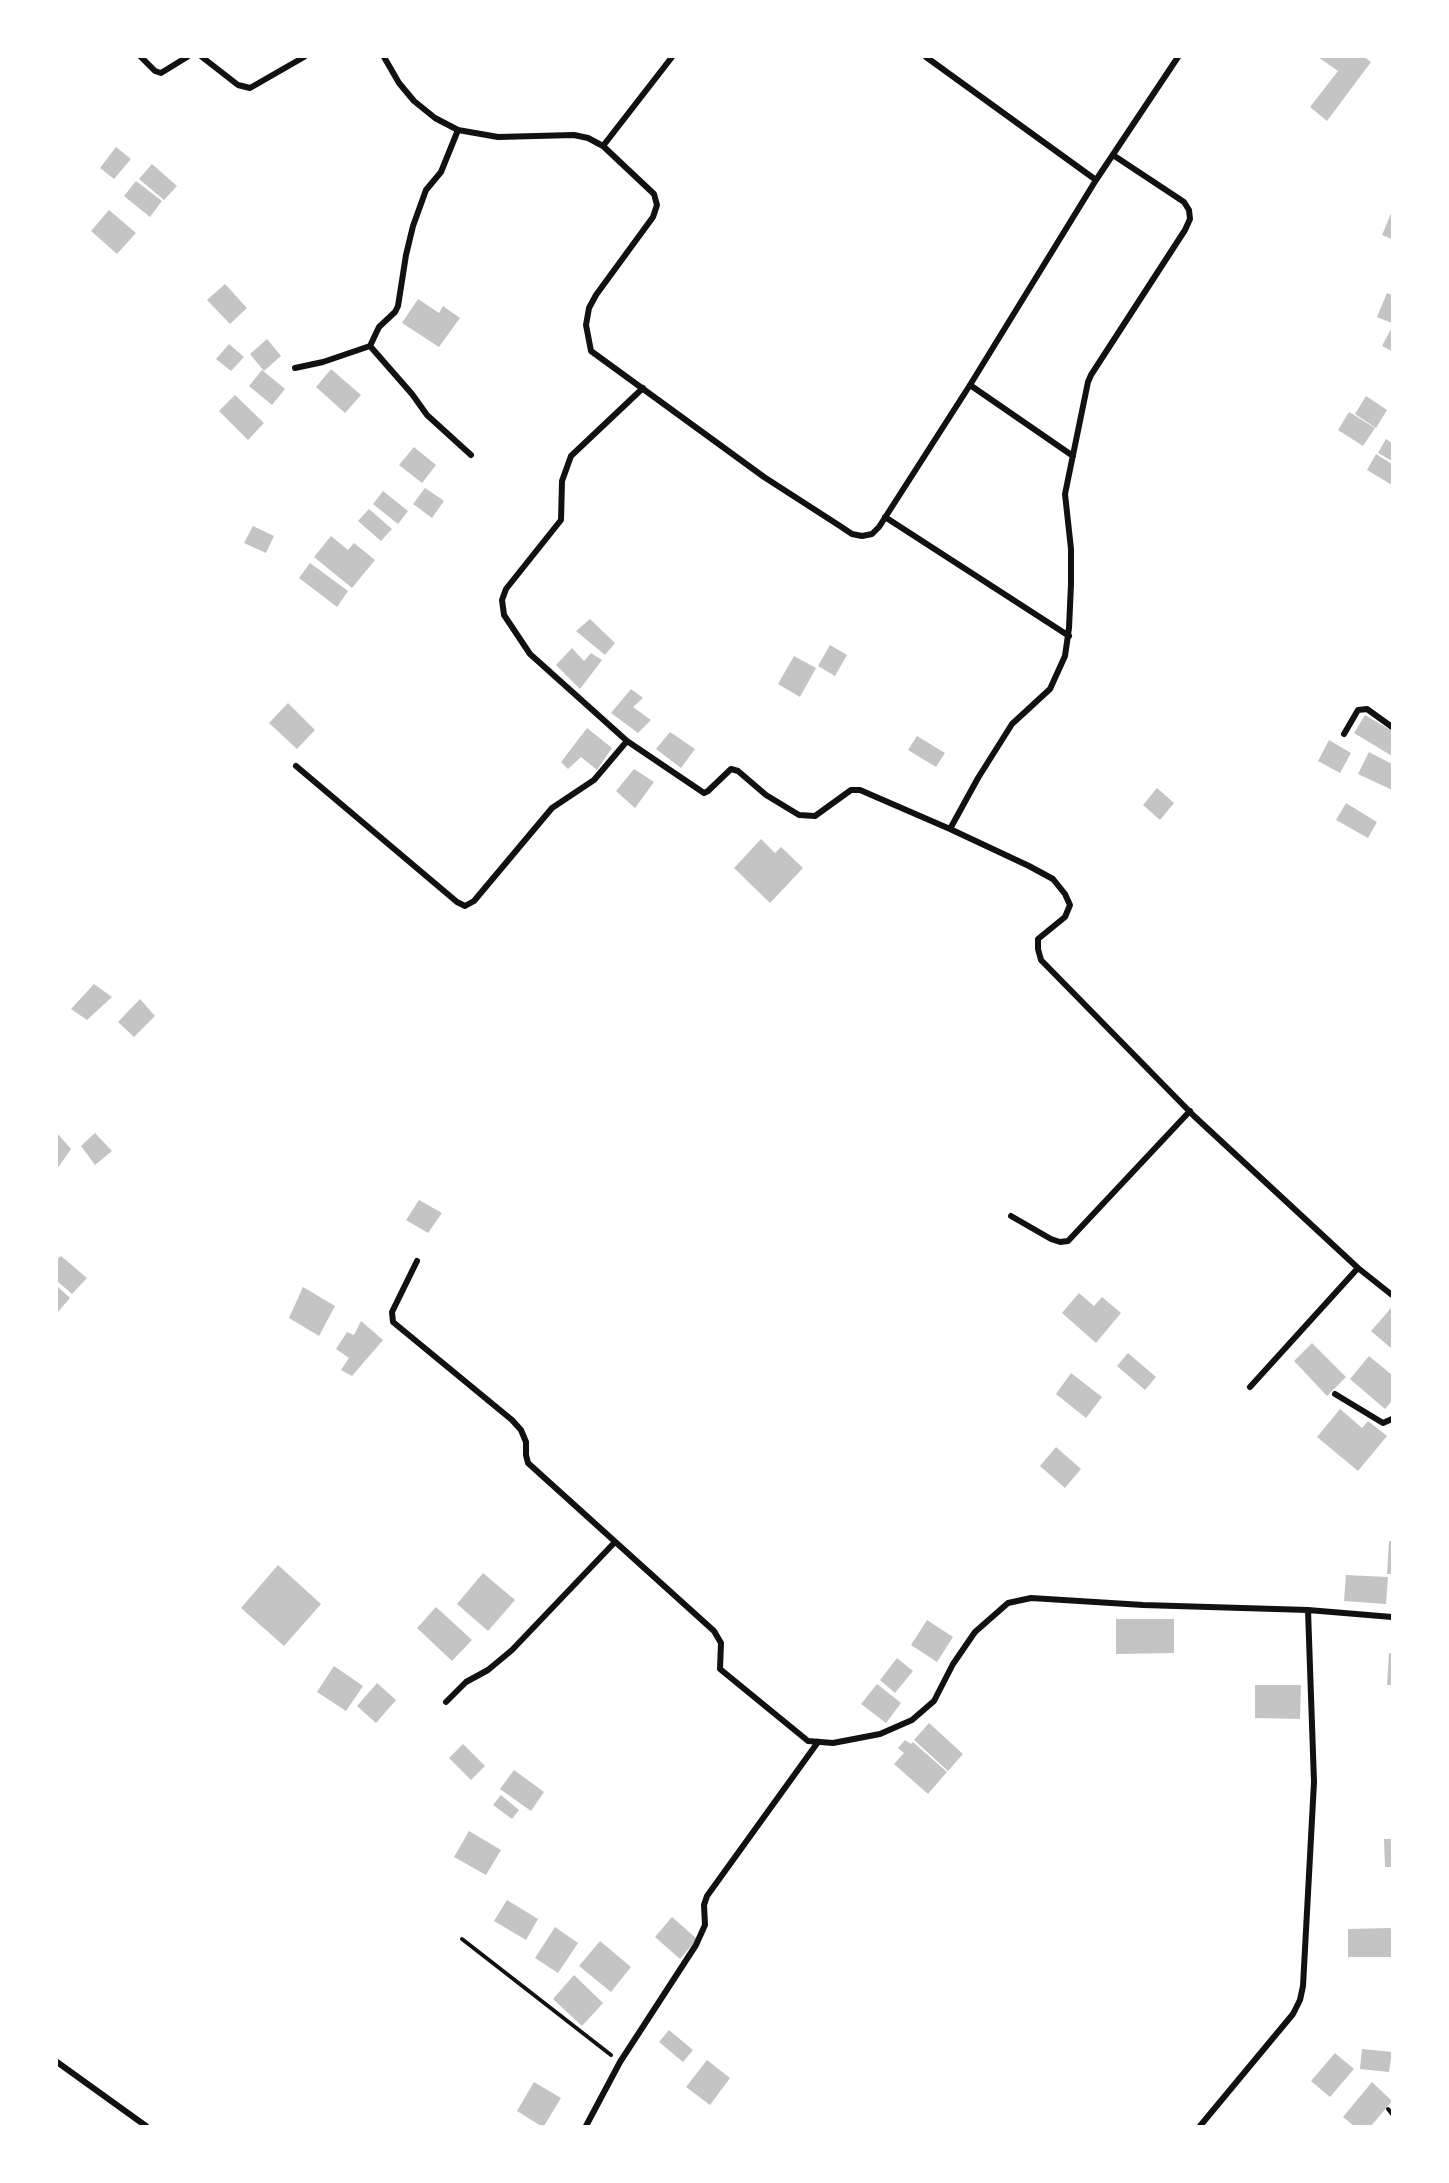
<!DOCTYPE html>
<html>
<head>
<meta charset="utf-8">
<style>
	body { margin:0 }
	#map { position:relative; width:1449px; height:2183px; overflow:hidden; background:#fff; font-family:"DejaVu Sans",sans-serif }
	canvas { display:block }
	.frame { position:absolute; inset:0; border:58px solid #fff; pointer-events:none }
</style>
</head>
<body>
<div id="map">
<canvas width="1449" height="2183"></canvas>
<div class="frame"></div>
</div>
<script>
const c = document.querySelector('canvas').getContext('2d');
c.lineJoin = 'round';
function fillPath(path, color) {
  c.fillStyle = color;
  c.fill(path, 'evenodd');
}
function poly(rows) {
  const path = new Path2D();
  for (const r of rows) {
    path.moveTo(r[0], r[1]);
    for (let i = 2; i < r.length; i += 2) path.lineTo(r[i], r[i + 1]);
  }
  return path;
}
function trace(path, color, width, dash) {
  c.strokeStyle = color;
  c.lineWidth = width;
  c.lineCap = dash ? 'butt' : 'round';
  c.setLineDash(dash || []);
  c.stroke(path);
}
fillPath(poly([
	[1318,57,1364,57,1371,62,1327,121,1310,107,1338,71],
	[116,147,131,159,114,179,100,168],
	[152,164,177,186,164,200,139,179],
	[136,181,162,201,150,217,124,196],
	[109,210,136,233,117,254,91,231],
	[1392,211,1392,239,1382,235],
	[225,284,247,308,230,324,207,300],
	[1387,293,1392,295,1392,323,1377,317],
	[418,299,439,313,443,306,460,318,439,347,402,323],
	[1392,327,1392,351,1382,346],
	[267,339,281,356,264,371,250,354],
	[229,344,244,357,231,371,216,359],
	[331,369,361,395,345,413,316,387],
	[262,370,285,389,272,405,249,386],
	[235,395,264,423,248,440,219,411],
	[1366,396,1387,410,1376,428,1355,414],
	[1349,412,1375,428,1363,446,1338,430],
	[1386,439,1392,443,1392,461,1378,453],
	[414,447,436,465,422,483,399,465],
	[1376,454,1392,464,1392,485,1367,470],
	[425,488,444,501,432,518,413,504],
	[383,491,408,511,398,524,373,504],
	[369,509,392,529,381,541,358,521],
	[253,526,274,536,266,553,244,543],
	[331,536,348,550,354,543,375,560,352,588,314,557],
	[310,563,348,591,337,607,299,578],
	[590,619,615,643,605,655,576,631],
	[830,645,847,655,835,676,818,666],
	[572,648,584,661,591,653,602,660,580,689,556,665],
	[794,656,816,668,800,697,778,684],
	[631,689,643,698,633,707,651,720,638,733,611,713],
	[288,703,315,730,297,749,269,723],
	[1365,715,1392,731,1392,756,1354,733],
	[587,728,612,748,597,770,581,757,568,769,561,762],
	[670,732,695,749,681,768,656,749],
	[917,736,945,753,936,767,908,750],
	[1329,740,1351,753,1340,773,1318,761],
	[1369,752,1392,764,1392,790,1358,774],
	[634,769,654,782,635,808,616,791],
	[1157,788,1174,803,1160,820,1143,805],
	[1346,803,1377,822,1368,838,1336,820],
	[761,839,775,853,781,847,803,868,770,903,734,868],
	[94,984,112,997,87,1020,71,1009],
	[140,999,155,1016,134,1037,118,1022],
	[57,1133,71,1149,57,1169],
	[95,1133,112,1151,95,1165,81,1146],
	[419,1200,442,1213,428,1233,406,1220],
	[61,1256,87,1278,72,1294,57,1281,57,1259],
	[57,1286,70,1298,57,1313],
	[303,1287,335,1306,319,1336,289,1318],
	[1079,1293,1094,1306,1102,1297,1121,1313,1096,1343,1062,1313],
	[1392,1307,1392,1349,1371,1331],
	[361,1321,383,1340,352,1376,341,1370,349,1358,336,1349,347,1332,354,1335],
	[1312,1343,1346,1377,1327,1396,1294,1361],
	[1128,1353,1156,1377,1145,1390,1117,1366],
	[1369,1356,1392,1375,1392,1401,1385,1409,1350,1379],
	[1071,1373,1102,1397,1086,1418,1056,1394],
	[1340,1409,1362,1428,1368,1421,1387,1436,1358,1471,1317,1437],
	[1056,1447,1081,1469,1065,1488,1040,1466],
	[1389,1541,1392,1541,1392,1574,1387,1574],
	[278,1565,321,1604,284,1646,241,1608],
	[483,1573,515,1600,488,1631,457,1604],
	[1346,1575,1388,1577,1386,1604,1344,1601],
	[436,1607,472,1640,452,1661,417,1628],
	[1116,1619,1174,1619,1174,1653,1116,1654],
	[927,1620,953,1637,937,1662,911,1645],
	[1389,1653,1392,1654,1392,1685,1387,1685],
	[897,1658,913,1671,895,1693,880,1680],
	[334,1666,363,1686,346,1711,317,1692],
	[377,1683,396,1700,376,1723,357,1706],
	[877,1684,901,1703,886,1723,861,1704],
	[1255,1685,1301,1685,1300,1719,1255,1718],
	[929,1723,963,1754,948,1771,914,1740],
	[905,1740,911,1744,913,1742,947,1772,928,1794,894,1764,904,1753,898,1748],
	[463,1744,485,1766,471,1780,449,1758],
	[514,1770,544,1792,531,1811,500,1789],
	[501,1795,519,1810,512,1819,493,1805],
	[469,1831,501,1850,486,1875,454,1857],
	[1384,1839,1392,1839,1392,1867,1385,1867],
	[507,1900,538,1919,526,1940,494,1921],
	[672,1917,697,1939,680,1959,655,1937],
	[555,1927,578,1943,558,1973,535,1958],
	[1392,1928,1392,1957,1348,1957,1348,1929],
	[600,1941,631,1967,611,1992,579,1966],
	[574,1975,603,2003,582,2026,553,1999],
	[669,2030,693,2050,683,2062,659,2042],
	[1362,2049,1392,2052,1389,2072,1360,2069],
	[1335,2053,1354,2069,1330,2097,1311,2081],
	[707,2060,730,2078,710,2105,686,2087],
	[534,2082,561,2098,544,2126,541,2126,517,2111],
	[1372,2082,1392,2101,1371,2126,1354,2126,1343,2117]
]), '#c4c4c4');
trace(poly([
	[462,1939,611,2055],
	[1388,2109,1392,2114]
]), '#111', 4);
trace(poly([
	[141,57,155,71,161,73,187,57],
	[202,57,238,85,250,88,304,57],
	[384,57,399,83,414,101,435,118,458,130,498,137,574,135,588,138,603,146,654,194,657,205,653,217,596,295,589,308,586,325,591,351,764,477,840,526,852,534,862,536,872,534,879,527,970,385,1096,180,1178,57],
	[926,57,1096,180],
	[458,130,441,172,426,190,413,226,406,255,398,306,395,312,379,327,370,346,412,394,427,415,471,455],
	[603,146,672,57],
	[295,368,323,362,370,346],
	[970,385,1073,456],
	[643,388,571,456,562,481,561,520,506,589,502,600,504,615,530,654,627,741,704,793,708,791,731,769,738,771,766,795,799,815,815,816,851,790,860,790,950,829,978,778,1012,724,1050,689,1065,656,1069,628,1071,584,1071,549,1065,494,1088,382,1091,375,1185,230,1190,219,1189,210,1184,202,1113,155],
	[885,517,1069,636],
	[1344,734,1358,710,1367,709,1392,727],
	[296,766,457,902,465,906,474,901,552,808,594,780,627,741],
	[950,829,1029,866,1053,879,1065,894,1070,905,1065,917,1038,939,1038,949,1041,960,1194,1116,1358,1268,1392,1295],
	[1011,1216,1051,1239,1060,1242,1068,1241,1190,1111],
	[417,1261,392,1312,393,1322,512,1420,521,1430,526,1442,526,1455,528,1463,714,1631,721,1643,720,1669,808,1741,833,1743,880,1734,912,1720,934,1701,953,1664,975,1632,1008,1603,1031,1598,1143,1605,1308,1610,1392,1617],
	[1250,1387,1358,1268],
	[1335,1394,1383,1423,1392,1419],
	[446,1702,466,1682,488,1670,512,1650,615,1542],
	[57,2062,146,2126],
	[586,2126,620,2062,696,1945,705,1925,704,1905,707,1896,818,1742],
	[1200,2126,1293,2014,1300,2000,1303,1986,1314,1782,1308,1610]
]), '#111', 6);
</script>
</body>
</html>
